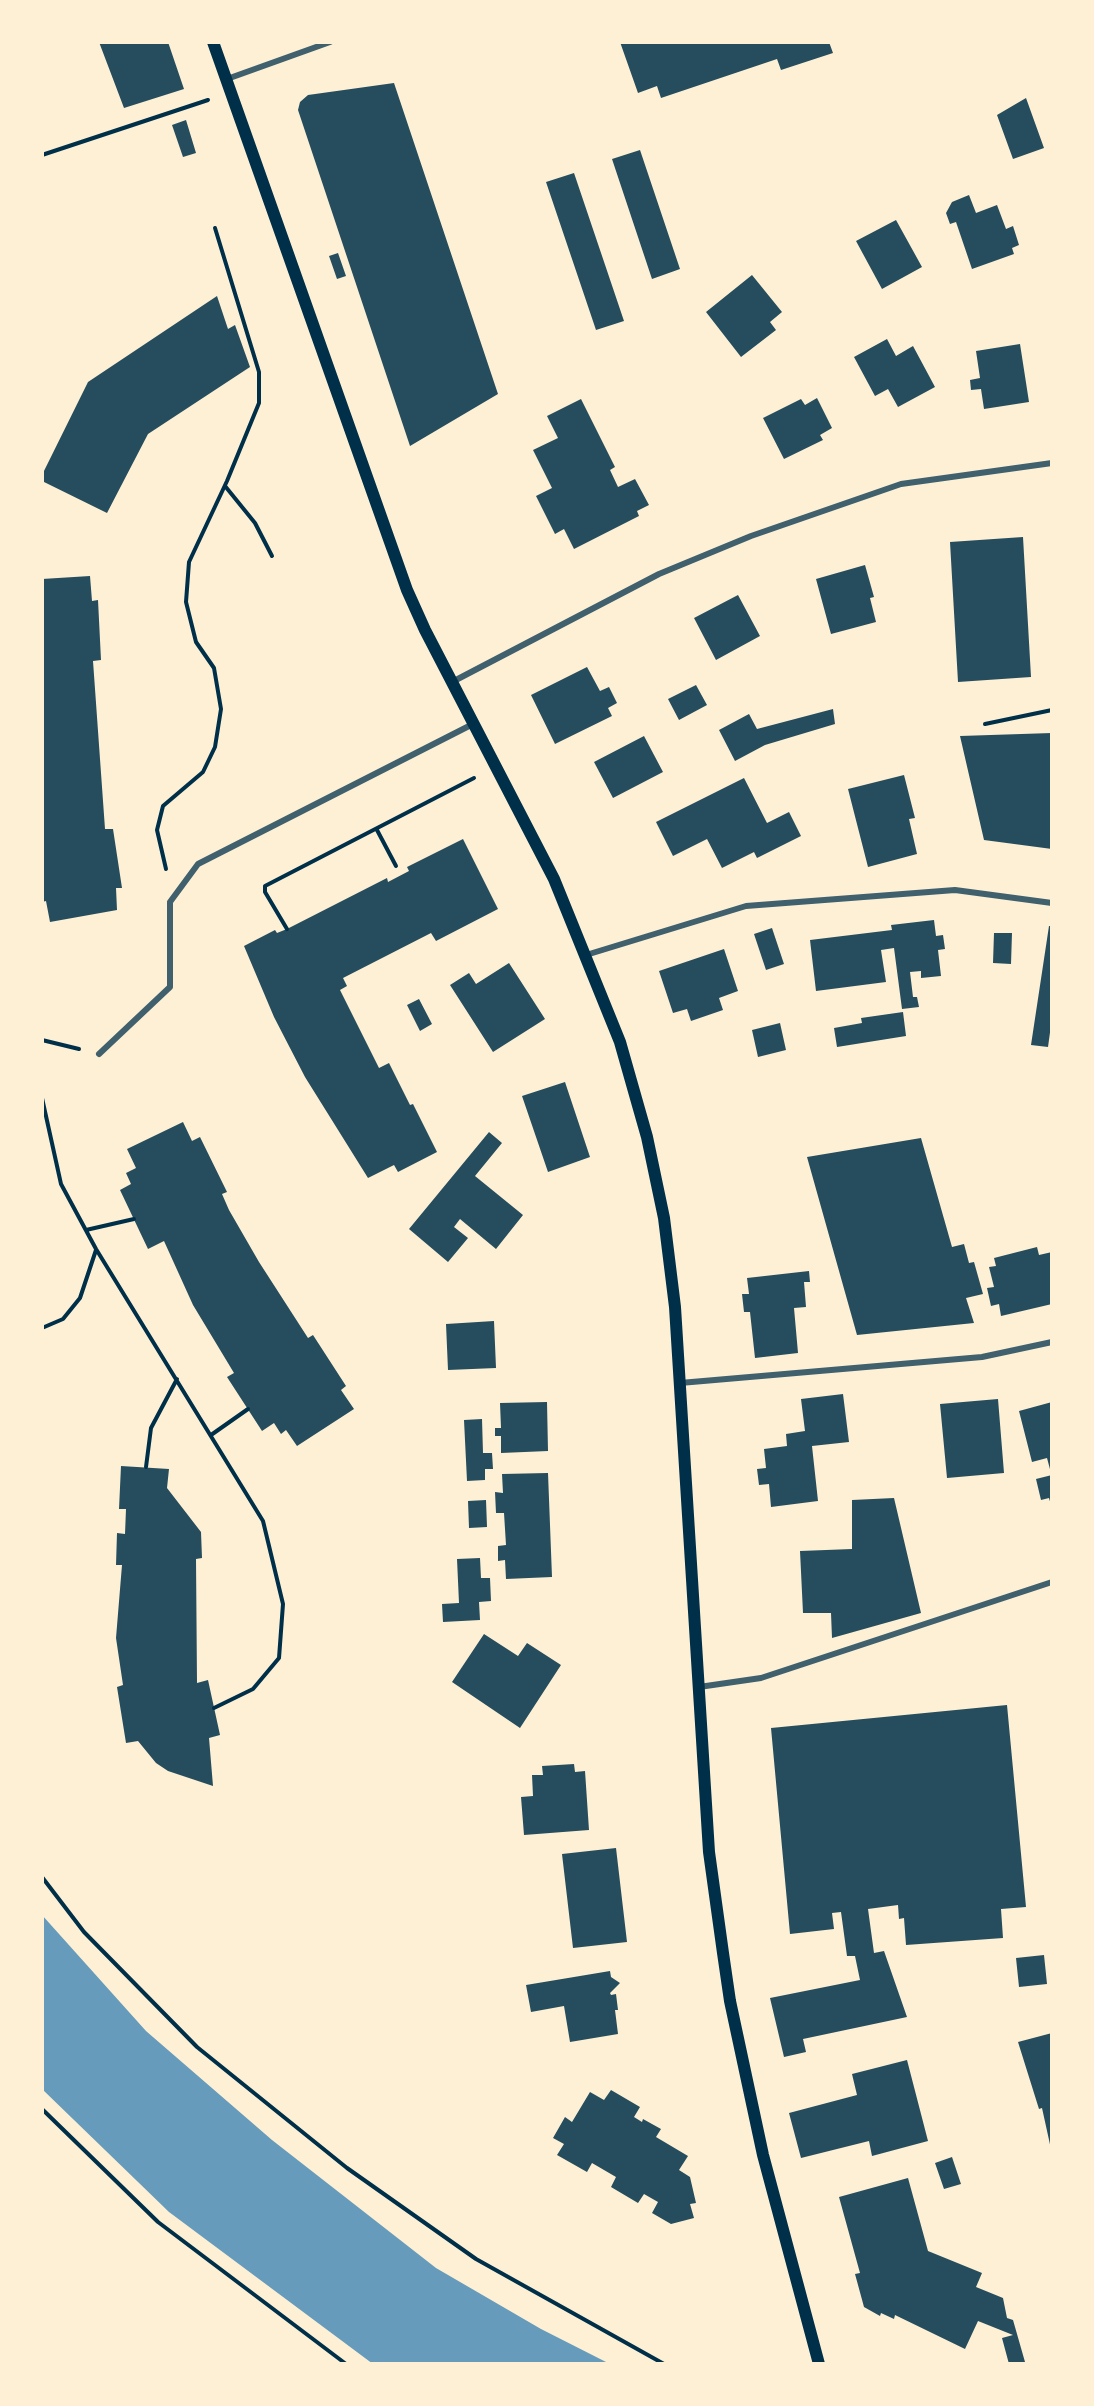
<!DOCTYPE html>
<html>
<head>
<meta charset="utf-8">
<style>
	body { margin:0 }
	#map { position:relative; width:1094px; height:2406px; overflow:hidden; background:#fdf0d5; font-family:Overpass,sans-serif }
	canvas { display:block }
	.frame { position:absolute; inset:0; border:44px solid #fdf0d5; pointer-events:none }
</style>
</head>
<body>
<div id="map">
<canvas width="1094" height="2406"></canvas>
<div class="frame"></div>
</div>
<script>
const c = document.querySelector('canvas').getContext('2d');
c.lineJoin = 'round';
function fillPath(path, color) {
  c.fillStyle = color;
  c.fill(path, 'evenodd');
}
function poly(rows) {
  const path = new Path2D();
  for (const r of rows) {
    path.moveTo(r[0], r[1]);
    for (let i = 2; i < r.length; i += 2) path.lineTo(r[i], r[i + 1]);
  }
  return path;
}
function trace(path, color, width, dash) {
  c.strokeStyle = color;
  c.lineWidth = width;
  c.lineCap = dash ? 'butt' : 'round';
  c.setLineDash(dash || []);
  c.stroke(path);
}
fillPath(poly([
	[42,1915,146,2031,272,2140,436,2268,541,2329,610,2364,373,2364,169,2212,42,2089]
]), '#669bbc');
fillPath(poly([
	[99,42,168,42,184,89,124,108],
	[620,42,829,42,833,53,781,70,777,59,661,98,657,86,638,93],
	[394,83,498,394,410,446,298,110,300,102,308,95],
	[1026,98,1044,148,1013,159,997,115],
	[186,120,196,153,183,157,172,125],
	[640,150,680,269,652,279,612,159],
	[574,173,624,321,596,330,546,182],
	[969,195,976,213,997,205,1006,229,1013,226,1019,245,1012,248,1014,254,972,269,956,222,950,224,946,213,952,202],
	[896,220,922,267,882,289,856,241],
	[338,253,346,276,337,279,329,256],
	[752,275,782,312,770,322,776,330,741,357,706,312],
	[217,296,228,329,235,325,250,367,148,434,107,513,42,481,42,475,88,382],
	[887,339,896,356,913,346,935,387,898,407,888,389,875,396,854,357],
	[1020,344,1029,402,984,409,981,389,971,390,970,380,980,378,976,351],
	[817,398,832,428,820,435,823,440,784,459,763,418,801,399,805,405],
	[581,399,615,467,610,470,618,487,635,479,649,505,637,511,639,516,574,549,564,529,555,534,536,496,552,488,533,450,558,438,547,416],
	[1023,537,1031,677,958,682,950,542],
	[865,565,874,597,870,598,876,622,831,634,816,579],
	[90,576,92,601,98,600,101,660,93,661,105,829,113,829,122,888,116,888,117,910,50,922,46,901,42,902,42,579],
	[738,595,760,636,716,660,694,618],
	[587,667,600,691,609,687,617,703,608,708,612,716,555,744,531,695],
	[696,685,707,705,679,720,668,699],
	[833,709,835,724,765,745,735,761,719,730,749,714,757,729],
	[1052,733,1052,849,984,840,960,736],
	[644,736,663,772,613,798,594,762],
	[904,775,915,818,909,819,917,854,868,867,848,789],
	[744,778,767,823,789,812,801,836,757,858,754,852,722,868,707,839,673,856,656,822],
	[463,839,498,909,436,941,431,933,343,978,347,986,340,990,379,1068,389,1063,410,1105,413,1104,437,1152,398,1172,394,1165,368,1178,305,1077,274,1017,244,946,275,930,277,933,287,929,387,878,388,882,409,871,407,867],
	[934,920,936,936,943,935,945,949,938,950,941,976,921,978,921,971,910,972,913,997,917,997,919,1007,902,1009,894,948,881,950,886,982,816,991,810,940,892,930,891,925],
	[1049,926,1052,926,1052,1018,1048,1047,1031,1045],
	[772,928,784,964,766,970,754,934],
	[994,933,1012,933,1011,964,993,963],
	[724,949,738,991,719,998,723,1010,691,1021,687,1009,673,1013,659,971],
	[509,963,545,1019,493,1052,450,985,469,973,476,984],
	[419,999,432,1024,420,1031,407,1005],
	[903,1012,906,1036,837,1047,834,1028,862,1023,861,1018],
	[780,1023,786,1050,758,1057,752,1030],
	[565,1082,590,1157,548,1172,522,1096],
	[183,1122,192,1141,200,1137,227,1192,222,1194,229,1210,259,1262,308,1338,313,1335,346,1386,341,1390,354,1409,297,1446,286,1430,281,1434,274,1423,262,1431,227,1377,234,1373,193,1305,164,1241,148,1249,120,1190,131,1184,126,1173,136,1168,127,1149],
	[489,1132,502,1143,475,1176,523,1215,496,1249,460,1219,454,1227,468,1238,448,1262,409,1229],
	[921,1138,952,1247,964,1244,969,1263,974,1262,983,1294,966,1298,974,1323,857,1335,807,1157],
	[1037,1247,1039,1255,1052,1252,1052,1304,1001,1316,999,1304,991,1306,987,1288,994,1287,989,1267,996,1266,994,1258],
	[809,1271,810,1282,804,1282,806,1307,794,1308,798,1353,755,1358,750,1312,744,1312,742,1294,749,1294,747,1278],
	[494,1321,496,1368,448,1370,446,1324],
	[843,1394,849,1442,812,1446,818,1501,771,1507,769,1484,759,1485,757,1469,766,1468,764,1449,787,1446,786,1434,805,1431,801,1399],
	[998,1399,1004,1473,947,1478,940,1404],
	[547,1402,548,1451,501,1453,501,1436,495,1436,495,1428,501,1428,500,1403],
	[1052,1402,1052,1473,1051,1473,1047,1458,1032,1462,1019,1411],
	[482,1419,483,1453,492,1453,493,1469,485,1469,485,1480,467,1481,464,1420],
	[121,1466,169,1469,167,1488,201,1532,202,1558,196,1559,197,1683,208,1680,220,1735,209,1738,213,1786,168,1771,156,1763,138,1741,126,1743,117,1687,123,1685,116,1638,122,1565,116,1565,117,1533,125,1534,126,1509,119,1509],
	[548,1473,552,1577,506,1579,505,1560,498,1561,498,1546,506,1545,504,1513,496,1513,495,1492,503,1493,502,1474],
	[1052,1475,1052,1505,1051,1505,1049,1498,1041,1500,1036,1479],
	[894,1498,921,1613,832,1638,831,1613,803,1613,800,1551,852,1549,852,1500],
	[486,1500,487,1527,469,1528,468,1501],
	[480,1558,481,1578,490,1578,491,1601,479,1602,480,1620,443,1622,442,1604,459,1603,457,1559],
	[484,1634,518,1656,527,1643,561,1665,520,1728,452,1682],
	[1007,1705,1026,1907,1001,1909,1003,1938,906,1945,904,1918,899,1919,898,1905,868,1909,874,1953,884,1951,907,2017,803,2039,806,2052,784,2057,770,1998,860,1980,855,1956,847,1956,841,1912,832,1913,834,1929,790,1934,771,1728],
	[574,1764,575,1772,585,1771,589,1830,524,1835,521,1797,533,1796,532,1775,543,1775,542,1766],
	[616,1848,627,1942,573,1948,562,1854],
	[1044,1955,1047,1984,1019,1987,1016,1958],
	[610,1971,611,1977,620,1983,610,1993,611,1995,616,1994,618,2010,615,2010,618,2034,570,2042,564,2006,531,2012,526,1985],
	[1052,2033,1052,2149,1051,2149,1042,2108,1039,2109,1018,2042],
	[907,2060,928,2141,872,2156,869,2141,801,2158,789,2113,857,2095,852,2074],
	[611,2090,640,2107,634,2117,642,2122,643,2119,661,2129,656,2137,688,2156,679,2170,690,2177,696,2203,690,2204,694,2218,671,2224,652,2213,658,2202,644,2194,638,2203,611,2187,616,2177,592,2163,587,2172,557,2155,564,2144,553,2138,565,2117,572,2122,590,2092,604,2100],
	[952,2157,961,2184,944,2189,935,2163],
	[908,2178,928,2251,982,2273,976,2287,1003,2298,1007,2318,1013,2320,1025,2362,1009,2364,1002,2338,1013,2335,978,2321,965,2349,895,2315,894,2319,881,2313,880,2316,864,2307,855,2274,860,2273,839,2197]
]), '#264d5e');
trace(poly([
	[42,155,208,100],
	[225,486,255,523,272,556],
	[985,724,1052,710],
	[377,830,396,866],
	[166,869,157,830,163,806,203,772,215,747,221,709,214,668,196,642,186,602,189,562,227,481,259,403,259,372,215,228],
	[287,929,265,892,265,886,474,778],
	[42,1040,79,1049],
	[42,1098,61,1184,96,1249,263,1521,283,1604,279,1658,253,1689,214,1708],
	[86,1230,134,1219],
	[42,1328,63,1319,80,1298,96,1250],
	[211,1435,248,1409],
	[146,1467,151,1428,177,1379],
	[42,1877,84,1932,197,2047,347,2168,476,2259,664,2364],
	[42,2109,158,2222,346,2364]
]), '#003049', 4);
trace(poly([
	[227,79,330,42],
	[452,682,659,574,751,536,901,484,1052,463],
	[586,955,746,906,955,890,1052,903],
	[99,1054,170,987,170,902,198,864,473,724],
	[680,1383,982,1357,1052,1342],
	[699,1687,761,1678,1052,1582]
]), '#3f606c', 6);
trace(poly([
	[213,42,407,590,425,630,554,879,620,1042,647,1137,664,1218,675,1307,709,1852,723,1953,730,2001,763,2155,819,2364]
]), '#003049', 12);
</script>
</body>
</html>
